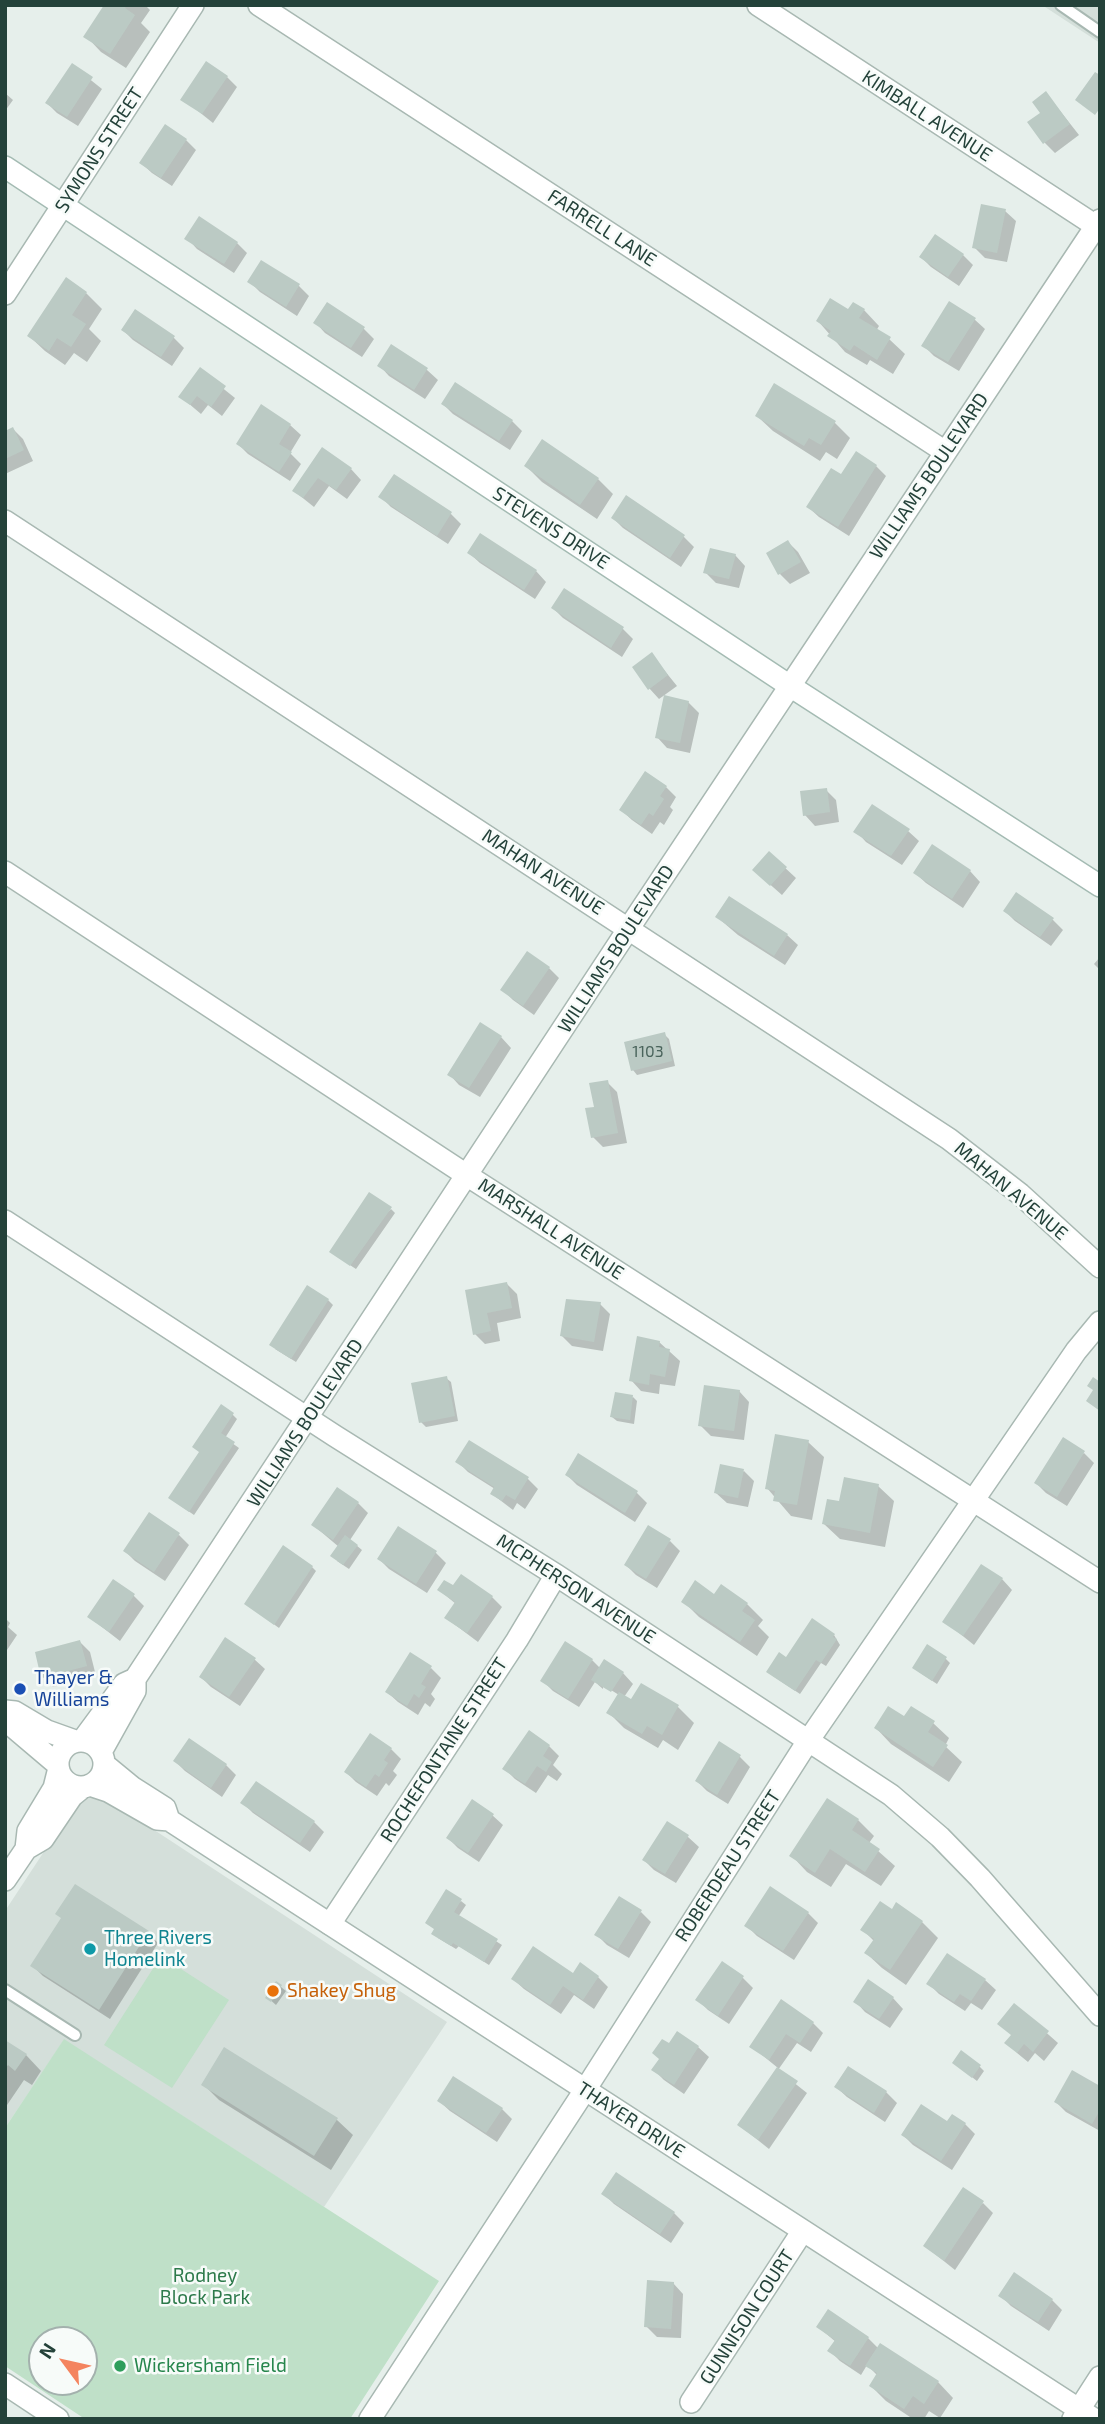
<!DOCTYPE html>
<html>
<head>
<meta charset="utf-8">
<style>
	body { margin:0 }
	#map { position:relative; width:1105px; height:2424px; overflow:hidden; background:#e6efeb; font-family:"Exo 2",sans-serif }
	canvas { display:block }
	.frame { position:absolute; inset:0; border:7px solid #24423a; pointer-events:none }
	.north { position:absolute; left:28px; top:2326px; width:70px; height:70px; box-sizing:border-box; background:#f7fbf9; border:2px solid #a3b1ad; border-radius:50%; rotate:303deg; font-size:19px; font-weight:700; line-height:28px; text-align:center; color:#24423a }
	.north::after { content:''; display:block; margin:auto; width:24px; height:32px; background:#f4845f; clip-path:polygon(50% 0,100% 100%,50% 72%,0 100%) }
</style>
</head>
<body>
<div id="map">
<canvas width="1105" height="2424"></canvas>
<div class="frame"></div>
<div class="north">N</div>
</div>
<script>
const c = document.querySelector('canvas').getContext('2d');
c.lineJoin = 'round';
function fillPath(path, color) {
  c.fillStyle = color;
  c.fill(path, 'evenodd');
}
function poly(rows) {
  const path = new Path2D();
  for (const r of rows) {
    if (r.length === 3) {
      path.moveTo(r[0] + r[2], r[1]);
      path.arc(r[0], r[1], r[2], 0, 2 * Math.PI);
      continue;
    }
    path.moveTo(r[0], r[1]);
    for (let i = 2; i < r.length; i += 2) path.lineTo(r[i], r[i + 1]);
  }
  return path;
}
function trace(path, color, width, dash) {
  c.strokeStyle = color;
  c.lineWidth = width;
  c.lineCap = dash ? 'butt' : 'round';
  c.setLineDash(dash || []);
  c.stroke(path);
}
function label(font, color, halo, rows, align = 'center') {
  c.font = font + ' "Exo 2",sans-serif';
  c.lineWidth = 5;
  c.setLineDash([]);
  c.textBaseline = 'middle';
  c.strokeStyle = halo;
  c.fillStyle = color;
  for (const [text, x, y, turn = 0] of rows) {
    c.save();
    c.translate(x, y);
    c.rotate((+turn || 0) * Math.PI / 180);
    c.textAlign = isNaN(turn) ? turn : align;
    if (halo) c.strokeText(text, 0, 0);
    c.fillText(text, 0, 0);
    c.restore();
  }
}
fillPath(poly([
	[1042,5,1100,5,1100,43],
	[97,1790,139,1820,447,2022,324,2207,64,2040,5,2128,5,1911,49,1844,71,1803]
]), '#d4dfda');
fillPath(poly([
	[161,1956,229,2000,172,2088,104,2045],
	[64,2039,439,2281,350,2419,85,2419,5,2366,5,2128],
	[42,2340,84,2340,84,2382,42,2382]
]), '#bfe0c8');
fillPath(poly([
	[106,5,145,5,150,10,141,23,150,32,126,68,101,52,86,36],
	[72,65,102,89,78,126,57,113,47,103],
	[227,77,237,87,213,123,183,99],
	[5,93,13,100,5,111],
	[1046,93,1079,135,1055,153,1045,143,1042,113],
	[186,140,196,150,172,186,152,173,141,163],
	[1005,211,1016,221,1007,262,985,258,974,247],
	[187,238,237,243,247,253,234,273,197,249],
	[963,255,973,265,959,286,931,267,921,257],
	[262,262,299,286,309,296,297,316,260,292,250,282],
	[86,293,102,309,89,329,101,341,87,362,74,353,65,365,45,351,29,336],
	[327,304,364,329,374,339,362,357,325,333,315,322],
	[864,310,879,326,876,331,889,339,905,354,893,374,870,360,867,365,845,352,818,321,848,312],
	[135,311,174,338,184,348,172,366,133,340,123,330],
	[974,319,985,329,959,371,934,356,924,346],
	[392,346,427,370,438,380,425,399,389,376,379,365],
	[200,370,235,398,222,416,208,405,201,414,181,397],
	[443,404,512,421,522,431,510,450,453,414],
	[757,416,834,422,850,438,837,459,826,452,820,461,773,431],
	[290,425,301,435,290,453,301,464,290,481,248,454,238,444],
	[13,429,23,439,33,461,5,474,5,430,6,432],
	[323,450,351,469,361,480,347,499,329,486,314,507,294,491],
	[526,466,598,479,613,494,597,519,542,482],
	[876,466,886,476,849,536,819,517,808,507,842,476],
	[394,476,451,514,461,524,448,544,391,507,380,496],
	[626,498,684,537,694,547,681,567,623,528,613,518],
	[481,535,536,571,546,582,535,599,480,563,469,553],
	[788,542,798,552,810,573,790,584,780,574],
	[735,555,745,566,739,588,716,583,705,572],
	[553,608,623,629,633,639,622,657,563,618],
	[652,655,677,686,659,699,649,688],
	[688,702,699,713,690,753,667,748,657,737],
	[666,787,676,797,670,807,673,810,664,825,660,822,652,834,632,820,621,810],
	[826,790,836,800,839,822,815,826,805,815],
	[856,831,908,831,919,841,902,865,866,842],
	[769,853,796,878,782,895,765,880],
	[970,871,980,882,963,908,926,883,915,873],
	[1005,911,1053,920,1063,930,1051,946,1015,921],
	[717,917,787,935,798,945,785,965,738,935],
	[1100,957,1100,970,1094,964],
	[549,968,559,978,534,1015,513,1000,503,990],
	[664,1034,669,1039,675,1066,637,1075,633,1070],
	[501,1037,511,1048,480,1097,459,1085,449,1074],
	[607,1082,617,1092,627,1143,603,1147,593,1137,596,1108],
	[391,1209,395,1213,356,1269,336,1256],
	[507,1284,517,1294,521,1318,497,1323,500,1341,485,1344,475,1334,467,1292],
	[328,1300,333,1305,296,1362,275,1349],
	[600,1304,610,1314,603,1351,572,1346,562,1336],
	[659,1342,680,1361,675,1386,660,1384,659,1394,641,1391,631,1380],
	[446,1378,451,1382,458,1421,426,1427,421,1422],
	[739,1391,749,1402,744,1440,711,1436,700,1425],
	[633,1397,637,1401,634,1424,617,1421,612,1417],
	[232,1414,237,1419,225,1438,239,1448,194,1515,175,1502],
	[808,1442,824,1457,812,1520,791,1516,767,1488],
	[1084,1453,1094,1463,1067,1506,1046,1493,1036,1483],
	[579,1456,637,1493,647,1503,635,1522,577,1485,567,1475],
	[457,1461,528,1479,538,1489,525,1509,517,1503,513,1510,492,1494,495,1489,468,1472],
	[744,1471,754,1481,748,1507,727,1503,716,1493],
	[878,1486,894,1501,885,1547,840,1539,824,1524,841,1503],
	[358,1503,368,1513,350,1540,362,1550,349,1569,337,1561,339,1547,313,1525],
	[398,1529,436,1553,446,1563,427,1593,389,1569,379,1559],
	[179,1535,189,1545,165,1581,135,1561,125,1551],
	[670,1541,680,1551,657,1588,636,1575,626,1565],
	[312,1567,316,1571,279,1628,246,1604],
	[1002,1579,1012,1590,974,1645,944,1621],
	[453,1588,492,1597,502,1607,478,1642,446,1618,456,1604,439,1590],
	[133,1595,144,1606,120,1641,89,1617],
	[715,1596,747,1604,763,1620,758,1626,769,1637,757,1656,699,1617,683,1601],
	[5,1618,10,1623,8,1627,17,1635,5,1653],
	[834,1635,840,1645,826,1666,821,1663,800,1694,773,1676,786,1659],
	[80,1642,90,1652,96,1676,53,1687,43,1677],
	[945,1658,950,1663,937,1684,919,1672],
	[254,1659,265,1669,240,1706,211,1687,201,1677],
	[592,1660,600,1668,623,1673,633,1684,624,1697,632,1701,641,1685,678,1707,694,1723,678,1750,663,1740,658,1748,624,1728,608,1712,617,1698,603,1689,617,1698,619,1695,603,1685,603,1689,595,1682,579,1707,553,1691,543,1681],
	[431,1668,441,1678,431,1694,435,1699,430,1707,425,1703,418,1715,398,1702,387,1692],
	[905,1719,933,1723,949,1738,945,1746,962,1762,949,1782,891,1744,876,1728],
	[720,1744,740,1757,750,1767,728,1804,707,1791,697,1781],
	[549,1746,559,1756,553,1765,562,1774,557,1781,548,1775,536,1793,515,1779,505,1769],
	[391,1749,401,1759,393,1771,397,1775,389,1786,386,1783,377,1796,356,1782,346,1772],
	[175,1761,226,1765,236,1775,222,1797,185,1771],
	[243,1803,314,1822,324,1832,310,1852,253,1813],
	[492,1815,503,1825,479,1862,458,1848,448,1838],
	[858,1820,874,1836,869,1843,895,1866,881,1886,846,1864,831,1887,807,1872,792,1856],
	[667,1823,688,1837,699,1847,676,1883,654,1870,644,1860],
	[75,1886,148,1933,158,1943,110,2019,43,1976,33,1966,63,1919],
	[461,1901,466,1905,458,1917,502,1945,489,1965,459,1946,456,1949,438,1938,436,1930,427,1923],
	[892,1911,922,1922,938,1938,906,1985,882,1968,866,1953,874,1941,862,1929],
	[641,1912,651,1922,629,1958,607,1945,597,1935],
	[808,1913,818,1923,794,1960,757,1936,747,1926],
	[948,1955,985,1980,996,1990,982,2010,971,2003,965,2011,939,1994,929,1984],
	[722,1964,743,1978,753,1988,729,2024,708,2010,698,2000],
	[573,1975,598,1977,608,1987,594,2009,574,1995,561,2014,524,1989,513,1979],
	[868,1982,893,1998,903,2009,890,2028,865,2012,855,2001],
	[276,1983,286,1991,276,2005,267,1997],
	[1015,2005,1058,2043,1044,2061,1035,2053,1028,2062,1017,2053,1012,2036],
	[813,2023,823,2033,811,2052,797,2043,778,2070,807,2093,769,2149,739,2125,778,2068,751,2046],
	[677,2033,698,2047,709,2057,684,2094,664,2080,654,2070],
	[5,2042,26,2055,41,2071,32,2085,24,2080,5,2108],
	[959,2067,980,2067,984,2071,977,2081],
	[848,2068,886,2092,897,2103,885,2122,847,2097,836,2087],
	[203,2084,337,2120,353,2135,331,2170,219,2100],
	[1100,2088,1100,2131,1066,2112,1056,2102],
	[439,2101,502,2109,512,2119,497,2142,450,2111],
	[947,2124,965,2124,975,2134,952,2170,913,2145,903,2135],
	[604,2194,674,2213,684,2223,671,2243,614,2204],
	[983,2203,993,2213,955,2270,925,2246],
	[673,2283,683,2294,681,2338,657,2337,646,2326],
	[1000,2295,1052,2300,1062,2310,1049,2331,1011,2306],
	[829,2311,868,2338,878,2348,938,2382,953,2398,940,2418,929,2411,924,2419,913,2419,886,2401,871,2386,877,2375,867,2365,861,2375,840,2361,830,2351,836,2342,818,2327]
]), '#0003');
fillPath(poly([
	[104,5,127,5,125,8,135,15,110,54,83,37],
	[206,61,228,76,202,114,180,100],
	[72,63,93,77,67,117,45,103],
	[1095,72,1100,75,1100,108,1095,115,1075,100],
	[1046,91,1070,124,1043,144,1027,122,1040,113,1032,102],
	[165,124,187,139,161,178,139,163],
	[981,204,1006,209,997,253,972,248],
	[199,216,238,242,224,264,184,239],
	[935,234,964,254,948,277,919,257],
	[261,260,300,284,286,307,247,282],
	[66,277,87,292,72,315,86,324,71,347,57,338,49,351,27,336],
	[830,298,848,309,853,302,865,309,859,318,891,337,877,360,854,345,850,351,827,336,831,331,816,321],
	[949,301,976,318,948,362,921,346],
	[327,302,365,327,351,348,313,323],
	[135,309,175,336,161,357,121,330],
	[391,344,428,368,414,390,377,366],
	[200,367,226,386,211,407,197,396,190,405,178,397],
	[455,382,513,420,499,441,441,404],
	[774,383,836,421,821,445,809,438,804,446,755,416],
	[261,404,291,424,279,444,292,452,279,472,236,444],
	[13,427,24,450,5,459,5,431],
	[542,439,599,478,580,505,524,466],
	[322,447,352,468,336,490,318,478,303,498,292,491],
	[856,451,877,465,838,527,806,507,831,468,841,474],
	[394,474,452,512,437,536,378,497],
	[626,495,685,535,670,558,611,518],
	[480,533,537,570,524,590,467,553],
	[788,540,801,562,778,575,766,553],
	[710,548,736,554,729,579,703,573],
	[564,588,624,627,611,648,551,608],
	[652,652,668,675,648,690,632,667],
	[664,695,689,701,680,743,655,738],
	[645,771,667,786,660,796,664,799,653,816,649,813,641,825,619,810],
	[827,788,830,812,803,816,800,791],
	[872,804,910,829,891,856,853,832],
	[932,844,971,870,952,899,913,873],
	[769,851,787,867,770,886,752,870],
	[1016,892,1054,918,1040,937,1003,911],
	[729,896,788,934,774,956,715,917],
	[527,951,550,967,523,1006,500,990],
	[480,1022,502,1036,469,1088,447,1075],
	[665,1032,672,1061,631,1071,624,1042],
	[608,1080,618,1133,591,1138,585,1108,594,1107,589,1083],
	[369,1192,392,1207,350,1266,329,1252],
	[507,1282,512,1308,487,1313,491,1331,473,1335,465,1290],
	[307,1285,329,1299,291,1359,269,1345],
	[566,1299,601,1302,594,1342,560,1336],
	[637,1336,660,1341,659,1347,670,1349,665,1377,650,1374,649,1385,629,1381],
	[447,1376,455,1416,419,1423,411,1383],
	[1093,1377,1100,1382,1100,1411,1086,1401,1093,1390,1087,1386],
	[704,1385,740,1390,734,1431,698,1426],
	[615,1392,633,1395,630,1420,610,1417],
	[221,1404,234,1413,221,1433,235,1442,189,1512,168,1498,199,1452,192,1447],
	[775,1434,809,1440,797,1505,773,1501,775,1491,765,1489],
	[1063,1437,1085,1451,1057,1497,1034,1483],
	[469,1440,529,1477,515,1500,506,1495,502,1501,490,1494,494,1487,455,1462],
	[578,1453,638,1491,625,1513,565,1475],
	[720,1464,744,1469,738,1498,714,1493],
	[844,1477,879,1484,870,1533,822,1524,827,1499,839,1501],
	[337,1487,359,1502,333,1540,311,1525],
	[149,1512,180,1533,154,1572,123,1551],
	[648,1525,671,1539,646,1579,624,1565],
	[398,1526,437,1551,416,1584,377,1559],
	[345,1535,358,1545,343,1565,330,1556],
	[283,1545,313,1566,274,1625,244,1604],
	[981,1564,1003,1578,963,1636,942,1622],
	[461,1574,493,1596,467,1633,444,1618,455,1602,437,1590,444,1580,453,1585],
	[113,1579,135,1594,109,1632,87,1617],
	[695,1580,714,1594,721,1584,748,1603,742,1611,755,1620,740,1642,681,1602],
	[812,1618,835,1634,833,1637,837,1639,821,1663,816,1660,795,1691,766,1672,779,1652,786,1657],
	[225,1637,256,1658,229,1697,199,1677],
	[80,1640,87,1666,41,1678,35,1652],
	[565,1641,593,1659,568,1699,540,1681],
	[927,1644,947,1657,932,1681,912,1668],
	[410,1652,432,1666,421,1684,426,1687,419,1698,414,1694,407,1706,385,1692],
	[604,1659,624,1672,611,1692,591,1680],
	[641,1683,679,1705,662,1735,647,1726,642,1734,606,1713,619,1692,631,1699],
	[888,1706,904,1716,911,1706,935,1721,928,1732,948,1745,933,1767,874,1728],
	[529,1730,550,1745,543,1756,552,1762,546,1772,537,1766,525,1784,502,1769],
	[370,1733,392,1748,384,1760,388,1763,379,1777,375,1774,366,1787,344,1772],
	[189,1738,227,1764,211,1788,173,1761],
	[719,1741,741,1755,717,1795,695,1781],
	[256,1781,315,1821,300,1843,240,1803],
	[827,1798,859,1819,852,1830,880,1849,865,1872,830,1849,815,1873,789,1856],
	[472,1799,494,1814,468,1853,446,1838],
	[667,1821,689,1835,665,1874,642,1860],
	[75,1884,149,1931,99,2010,30,1966,61,1918,55,1914],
	[770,1886,809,1912,783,1951,744,1926],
	[446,1889,462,1899,454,1912,498,1939,484,1962,453,1943,451,1946,431,1934,434,1929,425,1923],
	[619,1896,642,1910,618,1949,594,1935],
	[880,1901,892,1909,896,1902,923,1921,890,1970,864,1953,874,1939,860,1930],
	[533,1946,573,1973,580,1962,599,1976,583,2000,563,1986,550,2005,511,1979],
	[947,1953,986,1979,971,2001,960,1994,954,2002,926,1984],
	[722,1961,744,1976,718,2016,695,2000],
	[868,1979,894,1997,879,2019,853,2002],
	[276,1981,282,1985,271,2002,265,1998],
	[781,1999,814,2022,800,2043,786,2034,769,2060,749,2047],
	[1014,2003,1049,2031,1033,2052,1024,2044,1017,2053,1004,2043,1011,2035,997,2024],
	[677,2031,699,2046,674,2085,651,2070,659,2059,652,2053,662,2039,669,2043],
	[5,2040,27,2054,15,2071,8,2065,5,2069],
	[224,2047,338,2118,314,2156,201,2085],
	[961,2050,981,2065,972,2078,952,2063],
	[848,2066,887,2091,874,2113,834,2087],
	[777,2067,798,2081,758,2140,737,2125],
	[1072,2070,1100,2086,1100,2110,1092,2124,1054,2102],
	[453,2076,503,2108,486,2133,437,2101],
	[921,2104,947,2121,952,2114,966,2123,941,2161,901,2135],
	[616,2172,675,2212,660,2234,601,2194],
	[963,2187,984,2201,944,2261,923,2246],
	[1014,2272,1053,2299,1038,2322,998,2296],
	[647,2280,674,2282,671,2329,644,2327],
	[828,2309,869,2337,850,2366,827,2351,835,2340,816,2327],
	[880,2343,939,2381,924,2404,913,2396,904,2409,869,2386,877,2373,865,2366]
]), '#bbcac4');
const service = poly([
	[1061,5,1100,32],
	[5,1990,75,2035]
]);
const minor = poly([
	[259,5,944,451],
	[758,5,1096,226],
	[5,294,193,5],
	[5,521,949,1139,1020,1194,1100,1267],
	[5,872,468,1176,1100,1582],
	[5,1221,335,1436,556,1575,891,1795,940,1837,980,1878,1100,2015],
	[330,1924,517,1640,556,1575],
	[5,2384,58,2419],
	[691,2402,802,2232],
	[370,2419,585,2090,808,1741,1076,1351,1100,1322],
	[1073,2419,1100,2377]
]);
const tertiary = poly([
	[5,1711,15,1712,47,1731,75,1741],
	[5,1720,57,1764],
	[81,1764,23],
	[82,1741,124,1684,135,1679],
	[101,1752,135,1691,135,1679,629,928,1100,220],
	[104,1764,132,1787,165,1808,169,1820],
	[90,1785,108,1791,157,1819,169,1820,1094,2419],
	[26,1849,28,1831,54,1788,58,1772],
	[5,1880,26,1849,43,1839,72,1796,83,1787]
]);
const secondary = poly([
	[5,167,790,686,1100,886]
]);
trace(service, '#a8b8b2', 14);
trace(minor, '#a8b8b2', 24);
trace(tertiary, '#a8b8b2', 24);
trace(secondary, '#a4bbb3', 24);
trace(service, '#fff', 10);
trace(minor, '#fff', 21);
trace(tertiary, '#fff', 21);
trace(secondary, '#fff', 21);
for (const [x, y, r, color] of [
	[20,1689,7,"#1a4fb4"],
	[90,1949,7,"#0f9aa8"],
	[273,1991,7,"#e8710a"],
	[120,2366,7,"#2e9e5b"]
]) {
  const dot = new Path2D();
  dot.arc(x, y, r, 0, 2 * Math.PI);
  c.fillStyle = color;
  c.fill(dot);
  trace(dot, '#f7fbf9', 2.5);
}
label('16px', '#4a645c', null, [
	["1103",648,1052]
]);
label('19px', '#24423a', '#f7fbf9', [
	["KIMBALL AVENUE",927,116,33],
	["SYMONS STREET",99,150,-57],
	["FARRELL LANE",602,228,33],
	["WILLIAMS BOULEVARD",929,476,-56],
	["STEVENS DRIVE",551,528,33],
	["MAHAN AVENUE",543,872,33],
	["WILLIAMS BOULEVARD",616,949,-57],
	["MAHAN AVENUE",1011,1191,40],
	["MARSHALL AVENUE",551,1229,33],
	["WILLIAMS BOULEVARD",305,1423,-57],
	["MCPHERSON AVENUE",576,1589,33],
	["ROCHEFONTAINE STREET",444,1750,-57],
	["ROBERDEAU STREET",728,1866,-57],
	["THAYER DRIVE",631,2120,33],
	["GUNNISON COURT",747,2317,-57]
]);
label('19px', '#164399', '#f7fbf9', [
	["Thayer &",34,1678],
	["Williams",34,1700]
], 'left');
label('19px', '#0d838f', '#f7fbf9', [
	["Three Rivers",104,1938],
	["Homelink",104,1960]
], 'left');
label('19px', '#c56008', '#f7fbf9', [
	["Shakey Shug",287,1991]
], 'left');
label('19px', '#2d7a4b', '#f7fbf9', [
	["Rodney",205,2276],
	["Block Park",205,2298]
]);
label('19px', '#27864d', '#f7fbf9', [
	["Wickersham Field",134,2366]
], 'left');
</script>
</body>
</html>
